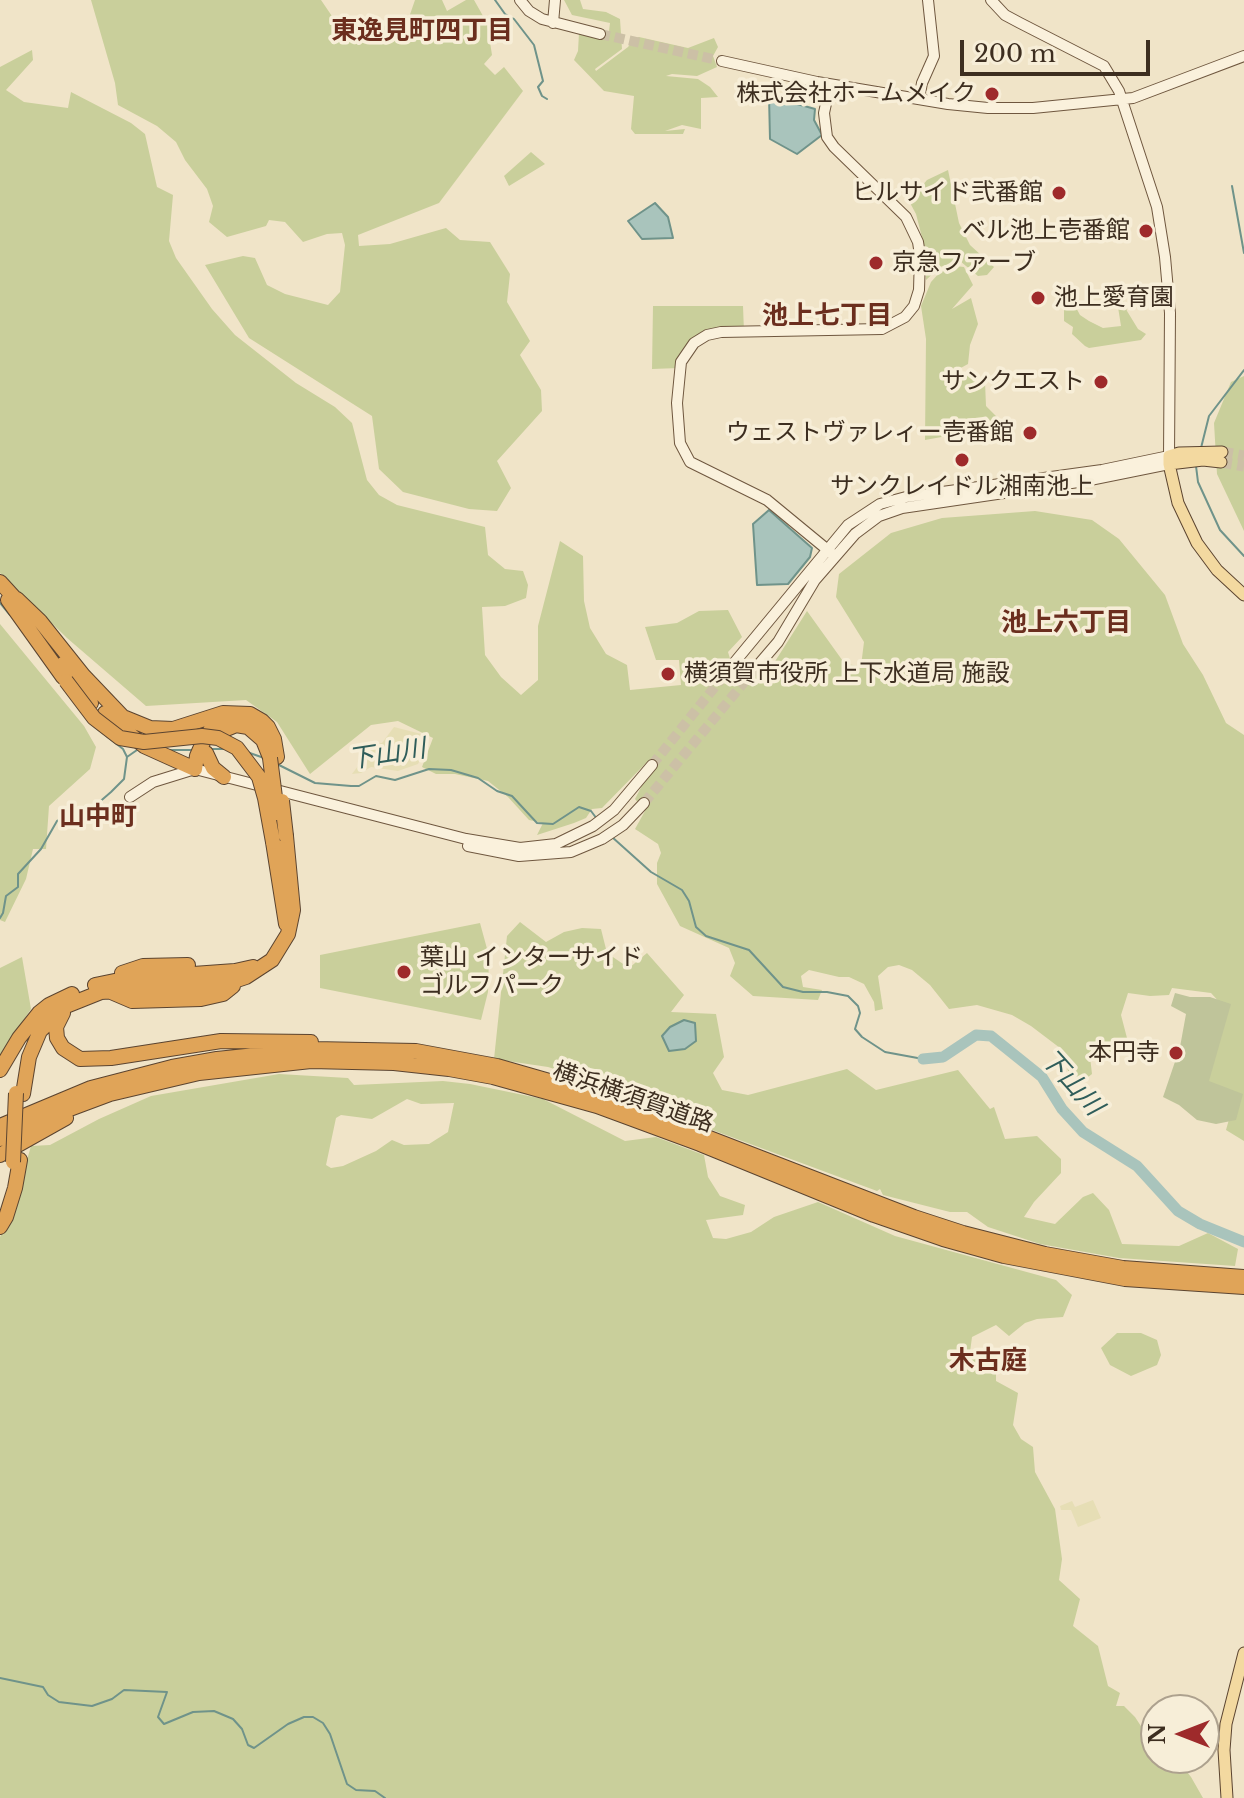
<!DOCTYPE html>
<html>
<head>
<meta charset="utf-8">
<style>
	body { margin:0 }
	#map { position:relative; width:1244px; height:1798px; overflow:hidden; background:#f0e4c8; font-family:"Libre Baskerville",serif }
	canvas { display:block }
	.north { position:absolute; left:1140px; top:1694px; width:80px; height:80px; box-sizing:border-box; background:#f7eed8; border:2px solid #ada18e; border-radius:50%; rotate:270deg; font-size:22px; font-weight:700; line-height:32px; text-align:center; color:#3d2e20 }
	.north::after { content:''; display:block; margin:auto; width:28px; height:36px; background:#9e2a2b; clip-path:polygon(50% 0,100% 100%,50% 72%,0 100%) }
	.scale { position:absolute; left:960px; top:40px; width:190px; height:36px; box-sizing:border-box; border:4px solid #3d2e20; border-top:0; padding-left:10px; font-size:24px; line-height:28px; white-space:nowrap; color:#3d2e20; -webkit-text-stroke:6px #f7eed8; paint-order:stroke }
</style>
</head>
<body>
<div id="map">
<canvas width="1244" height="1798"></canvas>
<div class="north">N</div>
<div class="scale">200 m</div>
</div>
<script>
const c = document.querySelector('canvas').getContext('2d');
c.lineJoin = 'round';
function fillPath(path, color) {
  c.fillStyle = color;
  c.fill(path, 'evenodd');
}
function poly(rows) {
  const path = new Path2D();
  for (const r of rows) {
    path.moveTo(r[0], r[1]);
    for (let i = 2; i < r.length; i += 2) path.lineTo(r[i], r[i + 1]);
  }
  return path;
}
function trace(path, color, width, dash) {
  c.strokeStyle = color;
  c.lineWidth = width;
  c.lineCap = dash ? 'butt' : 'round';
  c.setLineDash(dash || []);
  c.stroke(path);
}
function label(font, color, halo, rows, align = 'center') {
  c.font = font + ' "Libre Baskerville","Noto Sans JP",serif';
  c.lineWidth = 7;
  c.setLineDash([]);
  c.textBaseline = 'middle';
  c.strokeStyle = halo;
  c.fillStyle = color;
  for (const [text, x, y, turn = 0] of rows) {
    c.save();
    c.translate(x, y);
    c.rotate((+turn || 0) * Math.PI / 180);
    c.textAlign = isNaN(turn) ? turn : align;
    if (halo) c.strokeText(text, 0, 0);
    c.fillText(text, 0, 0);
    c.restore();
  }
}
fillPath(poly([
	[394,727,429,736,428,745,418,764,398,771,371,767,361,773,352,774,364,758,364,746,382,743],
	[1093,1500,1101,1518,1078,1527,1071,1510,1061,1510,1060,1506,1072,1501,1075,1507]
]), '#e6deb5');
fillPath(poly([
	[91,0,321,0,338,25,406,26,415,0,442,0,447,11,466,0,474,0,487,23,492,55,484,64,495,75,504,67,523,91,439,203,358,235,359,246,390,244,446,228,460,240,490,242,510,274,507,302,530,341,520,355,541,390,542,411,497,461,511,488,497,511,469,509,403,492,379,469,372,416,249,338,205,265,243,256,255,258,267,285,285,294,328,305,340,292,345,245,342,233,327,234,303,242,285,222,269,220,266,226,227,237,209,222,213,206,207,189,185,160,176,142,157,126,118,105,115,83],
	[564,0,580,0,583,9,606,12,620,19,622,49,595,69,596,71,628,47,634,39,639,37,688,48,714,38,718,47,713,56,717,67,697,76,672,74,666,76,698,79,710,87,718,97,701,98,701,129,682,125,665,131,685,129,683,134,635,134,631,129,634,96,604,91,574,60,578,51,579,33,608,39,610,23,572,15],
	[32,50,33,60,6,90,24,102,68,108,71,92,131,123,145,134,157,187,173,195,169,241,176,258,212,309,235,335,296,383,335,407,352,423,367,480,379,495,397,505,485,527,488,555,505,569,523,571,528,585,526,598,505,606,482,607,485,655,501,677,521,695,538,680,538,626,560,541,583,556,584,601,590,628,606,654,627,665,630,690,681,685,679,660,656,660,645,627,677,623,699,611,728,610,742,637,728,652,731,662,741,668,746,666,763,673,774,663,807,611,845,664,861,666,864,642,836,597,839,574,891,533,942,518,1035,511,1092,520,1119,539,1165,595,1183,644,1203,675,1226,723,1244,735,1244,1141,1226,1130,1232,1109,1206,1082,1222,1005,1211,993,1172,988,1169,995,1150,996,1128,993,1121,1015,1127,1038,1105,1056,1095,1053,1090,1057,1092,1074,1083,1081,1070,1076,1060,1048,1031,1026,1012,1015,977,1005,949,1009,930,985,912,970,899,965,888,967,878,976,883,1009,875,1011,874,1002,864,984,849,977,839,977,809,970,801,976,803,987,822,990,818,1000,753,996,730,976,735,963,729,948,680,926,657,884,657,863,661,853,658,844,635,829,645,811,635,799,650,770,648,761,602,808,592,809,586,818,574,823,537,835,543,823,529,820,508,797,488,781,455,774,436,774,422,767,433,738,398,721,371,725,310,774,277,722,246,700,146,706,67,638,0,573,0,67],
	[531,152,545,164,509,186,504,176],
	[948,170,959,223,970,245,994,267,987,275,978,276,960,261,940,267,926,280,925,249,916,214,909,201,927,180],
	[955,266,964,267,973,285,952,309,971,298,978,324,970,345,968,364,957,370,963,375,976,376,985,382,986,406,997,417,988,431,969,432,925,440,926,339,921,306,931,282,940,272],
	[1122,284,1121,294,1127,311,1138,329,1146,334,1141,340,1089,348,1085,346,1072,334,1073,327,1064,321,1064,307,1073,302,1080,315,1089,321,1103,328,1121,326,1115,288],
	[653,306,743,306,744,332,707,335,679,368,652,369],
	[1244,376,1244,531,1217,474,1214,423,1231,382],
	[0,624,84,726,96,747,90,769,49,806,46,849,33,849,26,879,5,922,0,920],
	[520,922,546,942,564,932,582,928,601,929,607,953,629,968,647,953,684,995,671,1012,716,1014,724,1057,713,1073,722,1090,748,1095,847,1069,876,1090,958,1070,990,1109,994,1107,1005,1139,1037,1136,1061,1159,1061,1173,1034,1202,1024,1217,1055,1224,1083,1197,1093,1193,1109,1210,1122,1244,1179,1246,1208,1233,1238,1249,1235,1266,1119,1258,1040,1244,988,1227,967,1212,950,1212,883,1195,880,1189,877,1191,699,1125,613,1087,548,1067,494,1059,507,936],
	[480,923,489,956,488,992,481,1020,320,988,320,955],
	[22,957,31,1009,0,1055,0,968],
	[279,1074,348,1078,354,1085,443,1081,470,1084,543,1099,625,1141,656,1137,704,1155,708,1177,720,1196,745,1205,743,1215,706,1220,713,1238,726,1239,751,1232,774,1217,818,1202,895,1236,1056,1280,1072,1295,1063,1317,1037,1319,1025,1323,1009,1336,996,1325,972,1337,970,1352,977,1359,996,1359,996,1381,1018,1393,1013,1425,1021,1439,1033,1447,1035,1472,1055,1509,1062,1559,1059,1580,1080,1599,1073,1626,1098,1646,1108,1686,1120,1693,1116,1706,1124,1706,1135,1717,1150,1740,1156,1734,1156,1758,1176,1758,1191,1777,1203,1798,0,1798,0,1237,11,1216,31,1146,50,1145,99,1119,151,1096],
	[407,1099,421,1104,454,1103,448,1132,429,1144,404,1145,392,1140,376,1151,343,1166,331,1168,326,1165,336,1118,341,1115,372,1119],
	[1117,1333,1141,1333,1157,1340,1161,1355,1157,1365,1131,1376,1110,1365,1101,1348]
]), '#c9cf9b');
fillPath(poly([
	[1175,993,1190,997,1210,997,1231,1004,1209,1081,1243,1094,1236,1120,1216,1124,1197,1120,1179,1105,1163,1097,1180,1047,1186,1014,1171,1006]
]), '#bfc49a');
const water = poly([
	[769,96,815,109,814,120,822,135,797,154,770,139,769,96],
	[655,203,668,217,673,238,642,239,628,221,655,203],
	[769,510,812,548,810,557,788,584,757,585,753,524,769,510],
	[684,1020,695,1023,696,1041,685,1049,669,1051,662,1036,670,1027,684,1020]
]);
fillPath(water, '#a9c4bc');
trace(water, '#6f938a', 2);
trace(poly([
	[495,0,505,14,514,19,534,45,543,81,538,87,542,96,547,99],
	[1232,186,1244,253],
	[1201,448,1209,416,1244,370],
	[1196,466,1198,482,1220,530,1244,556],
	[0,603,10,615],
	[95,727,123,749,127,757],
	[212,749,225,749],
	[170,750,192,750],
	[247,752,264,758],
	[277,764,315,783,351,786,359,786,376,776,395,780,429,769,451,770,478,778,497,791,512,796,537,823,553,824,579,807,591,811,597,819],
	[612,837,651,872,682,890,689,901,696,927,706,936,749,950,783,987,803,992,827,992,848,996,858,1006,860,1013,855,1029,862,1037,885,1052,923,1059],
	[0,918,3,913,6,896,18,887,18,874,41,849,57,821,70,815,89,811,111,792,124,779,127,757,137,750],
	[0,1678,43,1687,48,1695,59,1702,92,1706,112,1699,124,1690,167,1692,158,1717,164,1724,193,1712,214,1711,233,1719,242,1729,248,1745,254,1748,288,1724,304,1717,313,1717,323,1723,330,1734,347,1784,356,1790,375,1791,385,1798]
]), '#6f938a', 2);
trace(poly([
	[923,1059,943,1057,976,1035,991,1036,1042,1077,1062,1109,1083,1132,1137,1166,1178,1211,1200,1224,1244,1242]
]), '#a9c4bc', 11);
trace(poly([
	[600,34,722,61],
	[652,765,734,663],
	[644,803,760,663]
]), '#ccc0a6', 10, [10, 5]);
trace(poly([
	[1222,452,1244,456],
	[1221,462,1244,466]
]), '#ccc0a6', 11, [11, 5.5]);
const secondary = poly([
	[520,0,529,11,542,19,600,34],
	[553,23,555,0],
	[722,61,817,82,948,104,988,108,1033,108,1133,98,1244,56],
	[830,85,824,113,827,137,834,147,906,217,918,242,920,255,919,290,914,306,905,317,882,329,721,332,707,335,694,343,681,362,677,403,680,443,690,462,767,500,835,556],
	[919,99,922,83,934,56,928,0],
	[734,663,848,525,880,504,906,497,1102,470,1169,456,1170,313,1165,257,1157,207,1119,91,1104,66,1020,23,1005,15,991,0],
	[760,663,778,642,815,580,855,534,879,516,902,508,1085,481,1169,464],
	[130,797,153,782,195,769,466,839,520,848,556,844,593,826,614,810,652,765],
	[468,846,519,856,571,852,602,839,623,825,644,803]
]);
const primary = poly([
	[1222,452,1179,453,1169,456,1169,464,1178,503,1197,543,1217,570,1244,595],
	[1169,464,1203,460,1221,462],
	[1227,1798,1224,1750,1226,1724,1244,1653]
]);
const highway = poly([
	[0,582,21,605],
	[17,599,40,621,83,675,123,717,150,728,173,729,223,713,250,714,262,721,268,727,274,739,277,757],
	[8,600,63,677],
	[63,664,91,703],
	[105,713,144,746,195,769],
	[219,732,236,725,248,727,263,740,269,755],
	[206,753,213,768,224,777],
	[195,769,197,756,204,740,212,728,229,719],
	[273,842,286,924],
	[122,973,143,966,188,965],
	[95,985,124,979,235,971,253,967],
	[111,992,132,1001,201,999,223,994,233,986],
	[63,1013,56,1027,57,1038,63,1048,80,1059,111,1058,221,1041,311,1042],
	[0,1070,19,1038,39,1013,49,1005,72,994],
	[23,1094,29,1057,40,1031,66,1006,101,992,225,984,246,977,272,960,288,934,293,910,286,836],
	[0,1126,91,1088,172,1067,217,1059,314,1049,416,1051,497,1066,598,1095,914,1217,963,1233,1045,1254,1123,1268,1244,1277],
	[0,1139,27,1125,110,1094,199,1073,311,1061,394,1063,449,1069,493,1077,597,1106,700,1144,874,1215,943,1239,1004,1256,1125,1279,1244,1287],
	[0,1155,66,1118],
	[0,1227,6,1217,15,1188,20,1160]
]);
trace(secondary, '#6f573f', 12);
trace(primary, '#5b4430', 13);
trace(highway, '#5b4430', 16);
trace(secondary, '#faf1dc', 10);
trace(primary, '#f3d9a0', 11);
trace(highway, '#e0a458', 14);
const highwayBridge = poly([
	[66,681,94,718,120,738,144,742,202,736,218,738,237,748,259,777,265,798,273,842],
	[270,758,277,813],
	[282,801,286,836],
	[13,1162,16,1093]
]);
trace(highwayBridge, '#5b4430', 16, []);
trace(highwayBridge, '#e0a458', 14);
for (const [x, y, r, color] of [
	[992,94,8,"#9e2a2b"],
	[1059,193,8,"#9e2a2b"],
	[1146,231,8,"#9e2a2b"],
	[876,263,8,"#9e2a2b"],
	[1038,298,8,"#9e2a2b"],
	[1101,382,8,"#9e2a2b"],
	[1030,433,8,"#9e2a2b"],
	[962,460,8,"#9e2a2b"],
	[668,674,8,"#9e2a2b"],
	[404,972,8,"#9e2a2b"],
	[1176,1053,8,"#9e2a2b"]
]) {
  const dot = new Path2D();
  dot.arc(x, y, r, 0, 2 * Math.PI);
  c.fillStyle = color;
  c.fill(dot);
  trace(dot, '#f7eed8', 3);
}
label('24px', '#3d2e20', '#f7eed8', [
	["株式会社ホームメイク",976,94],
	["ヒルサイド弐番館",1043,193],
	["ベル池上壱番館",1130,231],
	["京急ファーブ",892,263,"left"],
	["池上愛育園",1054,298,"left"],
	["サンクエスト",1085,382],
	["ウェストヴァレィー壱番館",1014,433],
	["サンクレイドル湘南池上",962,487,"center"],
	["横須賀市役所 上下水道局 施設",684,674,"left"],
	["葉山 インターサイド",420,958,"left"],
	["ゴルフパーク",420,986,"left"],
	["本円寺",1160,1053]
], 'right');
label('24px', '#3d2e20', '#f7eed8', [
	["横浜横須賀道路",633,1098,19]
]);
label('bold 26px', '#6b2e1e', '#f7eed8', [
	["東逸見町四丁目",422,32],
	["池上七丁目",827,317],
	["池上六丁目",1066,624],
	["山中町",98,818],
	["木古庭",988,1362]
]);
label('italic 26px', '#2f5d5a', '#f7eed8', [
	["下山川",387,755,-9],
	["下山川",1071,1083,48]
]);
</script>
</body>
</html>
